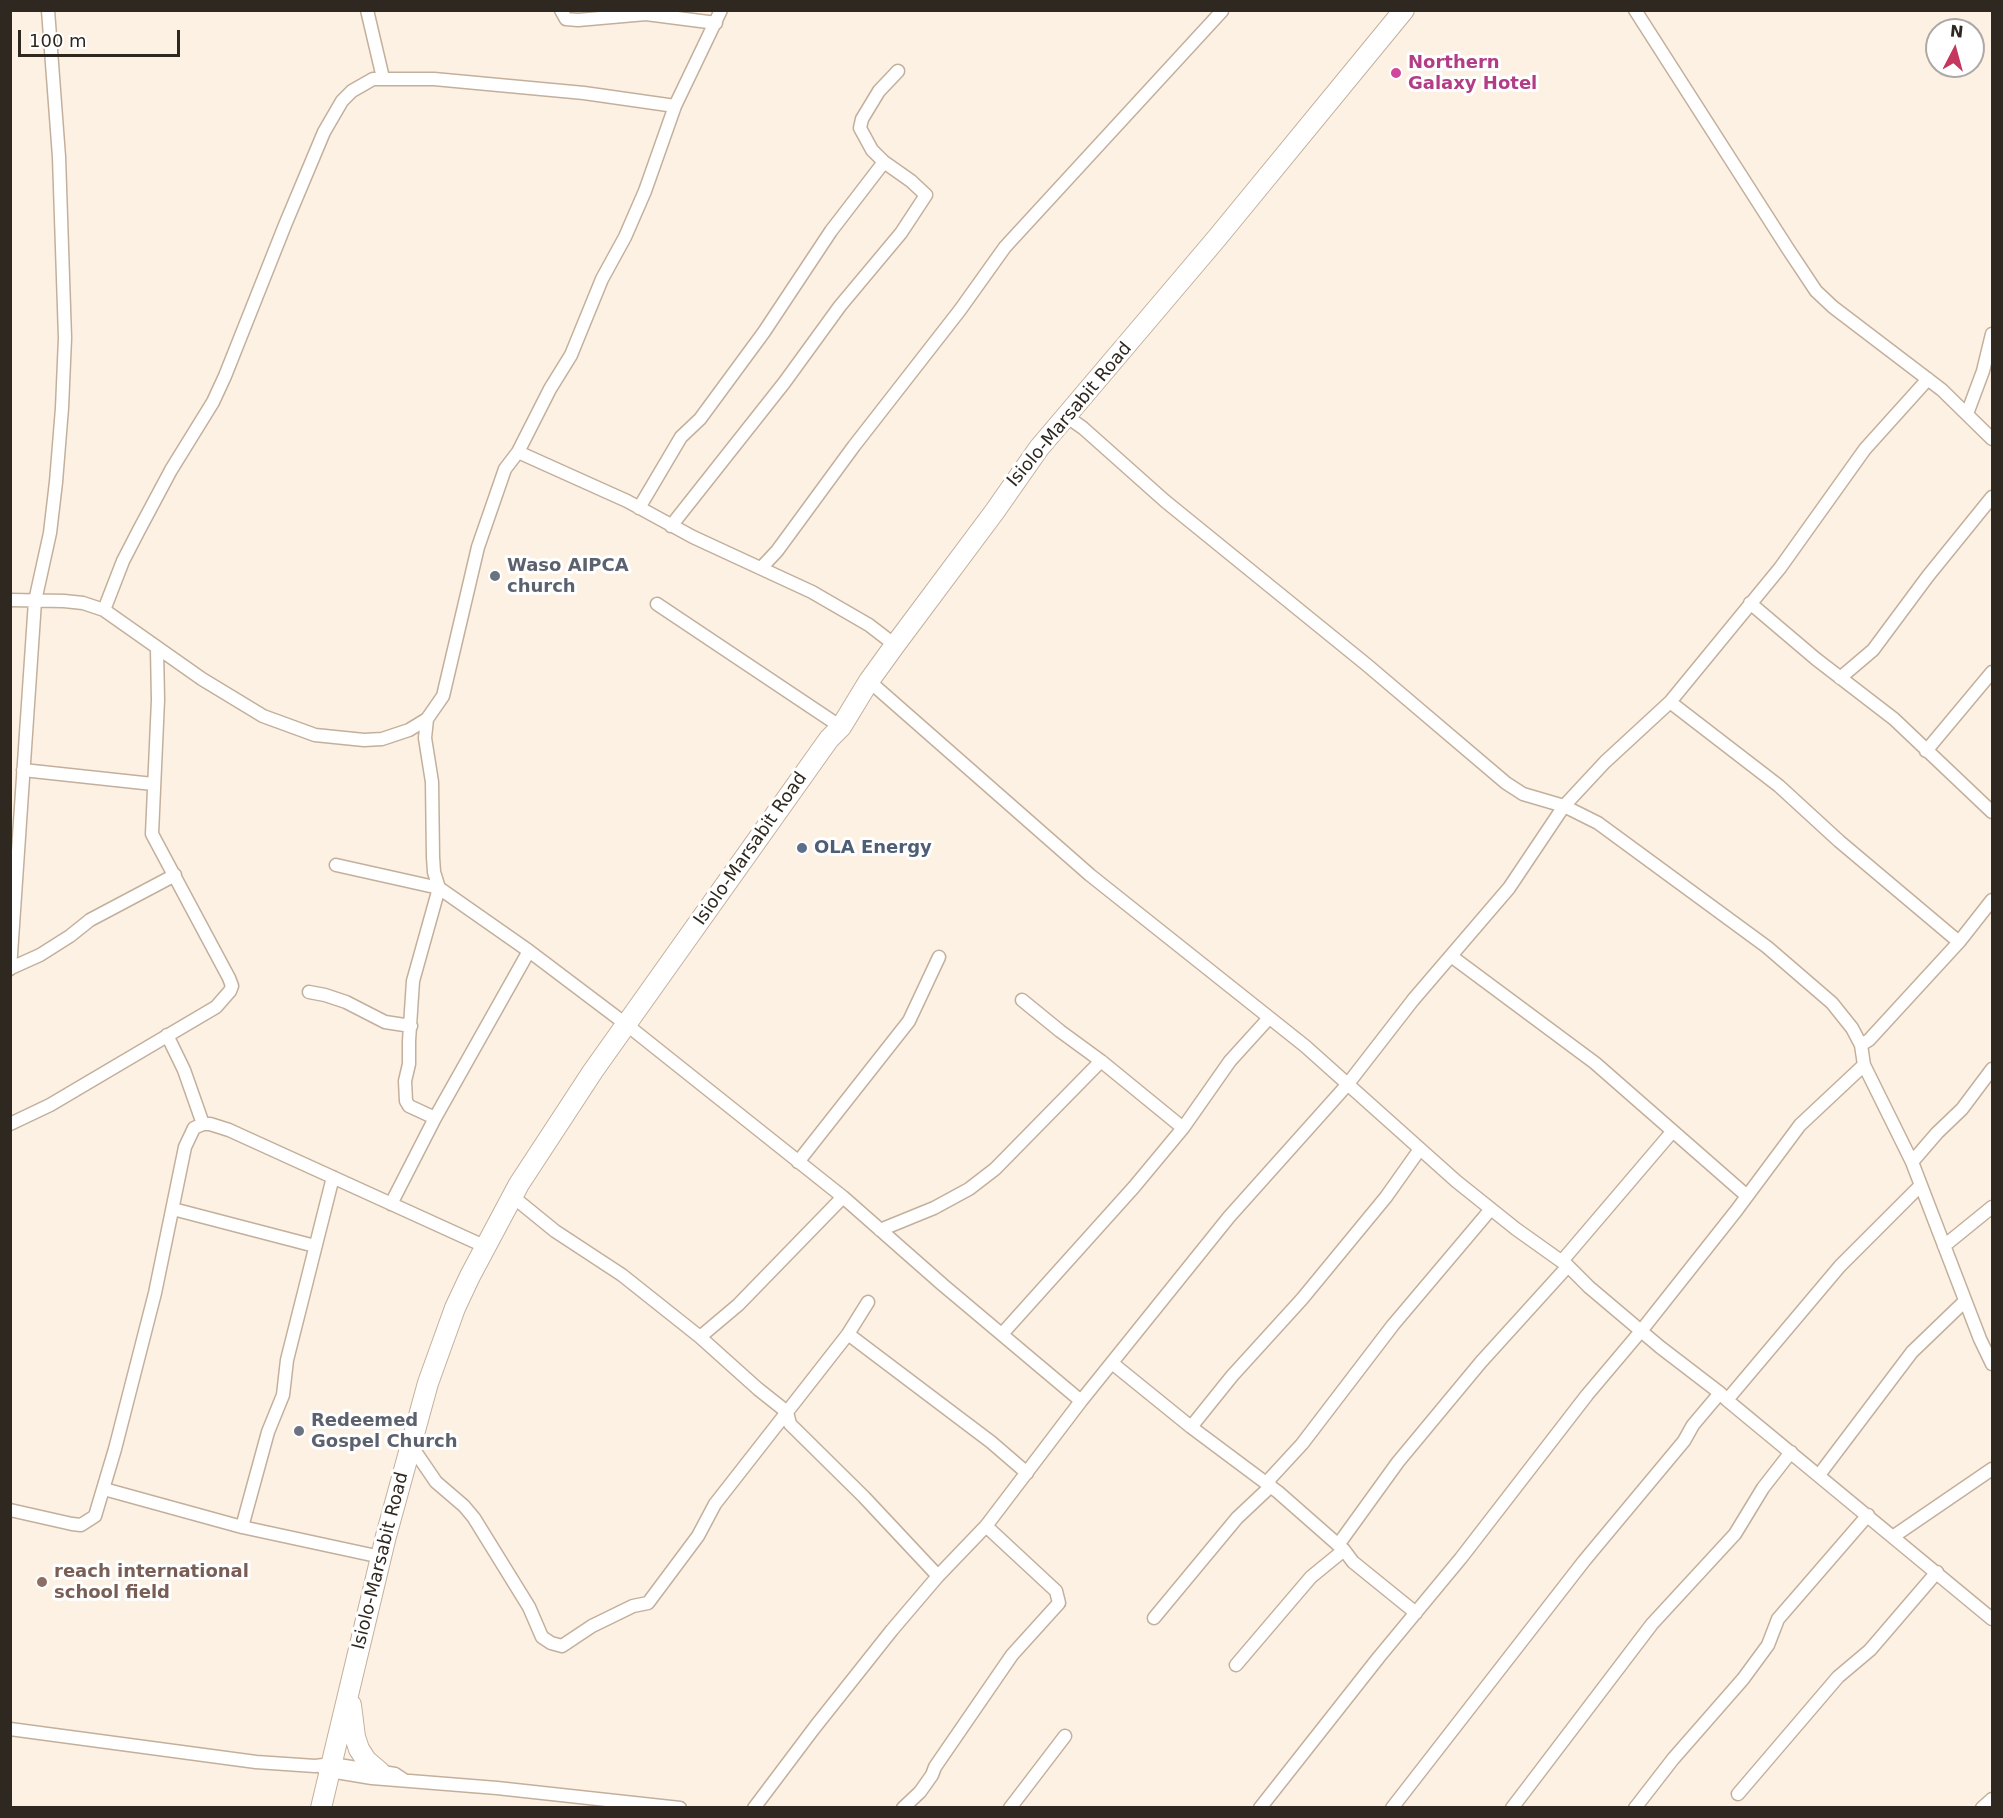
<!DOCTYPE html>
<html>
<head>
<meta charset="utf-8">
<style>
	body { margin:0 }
	#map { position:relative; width:2003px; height:1818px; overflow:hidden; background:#fdf1e4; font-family:"DejaVu Sans",sans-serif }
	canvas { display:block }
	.frame { position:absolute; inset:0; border:12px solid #2f2820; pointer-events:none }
	.north { position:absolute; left:1925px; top:18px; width:60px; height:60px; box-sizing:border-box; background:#fff; border:2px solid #aca9a6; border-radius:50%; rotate:6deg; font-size:16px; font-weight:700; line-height:24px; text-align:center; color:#2f2820 }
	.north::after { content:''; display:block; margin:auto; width:21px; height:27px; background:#c6375d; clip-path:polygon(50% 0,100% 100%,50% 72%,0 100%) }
	.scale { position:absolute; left:18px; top:30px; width:162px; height:27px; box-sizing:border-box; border:3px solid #2f2820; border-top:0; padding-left:8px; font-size:18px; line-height:21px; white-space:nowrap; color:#2f2820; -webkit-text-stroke:4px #fff; paint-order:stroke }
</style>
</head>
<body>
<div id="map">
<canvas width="2003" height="1818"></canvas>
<div class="frame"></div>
<div class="north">N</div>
<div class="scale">100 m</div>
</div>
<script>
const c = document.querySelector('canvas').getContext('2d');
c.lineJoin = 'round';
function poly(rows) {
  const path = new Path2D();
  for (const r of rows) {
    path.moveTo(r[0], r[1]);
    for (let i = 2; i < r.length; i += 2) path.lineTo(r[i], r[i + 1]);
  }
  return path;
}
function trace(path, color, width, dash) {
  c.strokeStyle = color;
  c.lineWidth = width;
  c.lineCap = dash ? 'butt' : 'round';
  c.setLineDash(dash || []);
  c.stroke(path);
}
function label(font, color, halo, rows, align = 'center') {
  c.font = font + ' "DejaVu Sans",sans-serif';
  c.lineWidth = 6;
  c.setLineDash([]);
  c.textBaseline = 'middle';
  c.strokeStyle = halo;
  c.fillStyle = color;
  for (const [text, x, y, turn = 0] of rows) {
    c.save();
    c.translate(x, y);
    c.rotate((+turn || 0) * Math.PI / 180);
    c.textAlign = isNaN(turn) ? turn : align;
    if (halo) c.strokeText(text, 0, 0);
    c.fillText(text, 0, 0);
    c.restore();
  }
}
const minor = poly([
	[367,10,383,78],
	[561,10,566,19,578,20,646,14,716,23],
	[1635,10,1788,249,1816,291,1833,307,1942,390,1992,439],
	[1967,414,1983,371,1992,334],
	[1066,416,1083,428,1165,501,1367,665,1506,783,1523,794,1564,806,1598,823,1767,947,1832,1003,1852,1028,1861,1045,1864,1065,1912,1162,1980,1339,1992,1364],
	[518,452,627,501,693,537,812,592,869,625,895,645],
	[639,508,681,437,700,419,764,332,831,231,884,162],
	[671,526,784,383,840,306,901,233,926,195,911,181,884,162,872,150,860,128,862,119,879,91,898,71],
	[762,567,777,551,854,446,960,310,1005,247,1222,11],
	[10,600,64,601,83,603,104,610,202,679,263,716,315,735,364,740,382,739,409,730,427,719,443,696,478,547,505,469,518,452,550,389,571,355,602,279,625,237,645,191,675,106,721,10],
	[1750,603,1816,659,1894,719,1992,812],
	[657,604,841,727],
	[104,610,123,561,139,530,171,470,213,402,225,376,285,225,324,132,342,101,352,91,373,79,434,79,584,93,675,106],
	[1840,678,1873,650,1928,576,1992,497],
	[869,681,1090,875,1305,1046,1456,1181,1516,1229,1568,1266,1589,1287,1660,1347,1720,1393,1727,1400,1992,1619],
	[1670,702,1779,786,1839,841,1959,942],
	[427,719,425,738,432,782,433,857,434,872,439,888,413,981,409,1041,409,1064,405,1081,406,1101,409,1106,435,1118],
	[1926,751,1992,672],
	[23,770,153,784],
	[336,865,439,888,529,951,627,1025,843,1197,943,1285,1081,1401],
	[1451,956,1595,1063,1747,1196],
	[11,968,40,955,70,936,90,920,175,875],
	[10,969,35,601,50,533,56,482,62,408,65,338,59,157,48,10],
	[309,992,325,995,346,1002,385,1022,411,1026],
	[1022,1000,1060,1031,1101,1061,1183,1128],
	[167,1035,184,1070,203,1124],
	[1861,1045,1869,1040,1959,942,1992,900],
	[10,1124,50,1105,216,1007,230,991,232,986,229,978,152,834,158,700,157,649],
	[798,1162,909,1021,939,957],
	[1912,1162,1937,1133,1962,1109,1992,1069],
	[512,1196,555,1231,622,1275,700,1337,758,1389,787,1412,790,1424,864,1497,938,1576],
	[391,1204,435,1118,529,951],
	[173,1209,315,1246],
	[880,1230,934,1208,969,1189,995,1169,1101,1061],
	[1944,1246,1992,1207],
	[1562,1261,1672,1132],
	[848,1334,991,1442,1027,1473],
	[1002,1334,1134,1187,1183,1128,1230,1061,1269,1018],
	[700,1337,738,1305,843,1197],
	[1112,1363,1191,1427,1278,1492,1344,1550,1353,1562,1416,1613],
	[1727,1400,1840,1266,1921,1185],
	[1191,1427,1232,1376,1302,1299,1386,1197,1420,1149],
	[410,1444,436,1482,464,1506,474,1518,529,1607,542,1637,551,1643,562,1646,592,1626,633,1606,648,1603,698,1536,715,1504,848,1334,868,1302],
	[1819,1475,1912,1352,1965,1301],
	[1266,1483,1302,1444,1393,1325,1491,1209],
	[104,1489,242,1527,381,1557],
	[10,1510,72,1524,81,1525,95,1516,115,1449,155,1293,185,1147,194,1128,203,1124,210,1124,229,1130,484,1246],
	[242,1527,268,1432,283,1395,287,1360,333,1177],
	[1894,1536,1992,1469],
	[1338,1545,1398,1462,1481,1362,1568,1266],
	[1154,1618,1237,1518,1271,1486],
	[1236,1665,1311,1577,1344,1550],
	[10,1729,256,1762,315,1766,332,1764,395,1774,404,1780],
	[324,1770,372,1778,497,1788,680,1808],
	[1738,1794,1838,1677,1870,1650,1937,1572],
	[754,1808,815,1727,892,1630,938,1576,986,1526,1081,1401,1229,1217,1347,1085,1413,1000,1509,888,1564,806,1605,762,1670,702,1780,568,1865,449,1928,379],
	[903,1808,920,1792,932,1775,935,1767,1012,1655,1059,1603,1056,1591,986,1526],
	[1010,1808,1065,1736],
	[1260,1808,1379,1657,1461,1558,1587,1395,1641,1331,1736,1211,1800,1125,1864,1065],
	[1392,1808,1584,1561,1684,1441,1693,1425,1720,1393],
	[1512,1808,1652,1624,1735,1534,1763,1488,1791,1452],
	[1635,1808,1673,1759,1743,1679,1768,1645,1778,1619,1868,1515],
	[1982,1808,1992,1799]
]);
const trunk = poly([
	[351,1705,355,1737,359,1749,366,1760,380,1772],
	[321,1808,386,1536,428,1383,455,1308,470,1276,519,1184,593,1071,829,739,841,727,869,681,895,645,995,511,1039,448,1217,238,1404,10]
]);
trace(minor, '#c3b09c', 15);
trace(trunk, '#c3b09c', 22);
trace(minor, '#fff', 12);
trace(trunk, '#fff', 20);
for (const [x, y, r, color] of [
	[1396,73,6,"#d1479c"],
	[495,576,6,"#6b7280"],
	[802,848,6,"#5c6f8a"],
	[299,1431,6,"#6b7280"],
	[42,1582,6,"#8d6e63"]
]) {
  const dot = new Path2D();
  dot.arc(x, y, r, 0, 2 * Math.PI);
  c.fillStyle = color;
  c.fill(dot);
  trace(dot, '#fff', 2);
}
label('bold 18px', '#b23c85', '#fff', [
	["Northern",1408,63],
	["Galaxy Hotel",1408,84]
], 'left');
label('18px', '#2f2820', '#fff', [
	["Isiolo-Marsabit Road",1070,415,-50],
	["Isiolo-Marsabit Road",751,849,-55],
	["Isiolo-Marsabit Road",381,1561,-76]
]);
label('bold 18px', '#5b616d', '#fff', [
	["Waso AIPCA",507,566],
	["church",507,587],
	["Redeemed",311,1421],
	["Gospel Church",311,1442]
], 'left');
label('bold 18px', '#4e5e75', '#fff', [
	["OLA Energy",814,848]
], 'left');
label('bold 18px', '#785e54', '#fff', [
	["reach international",54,1572],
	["school field",54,1593]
], 'left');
</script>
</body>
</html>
